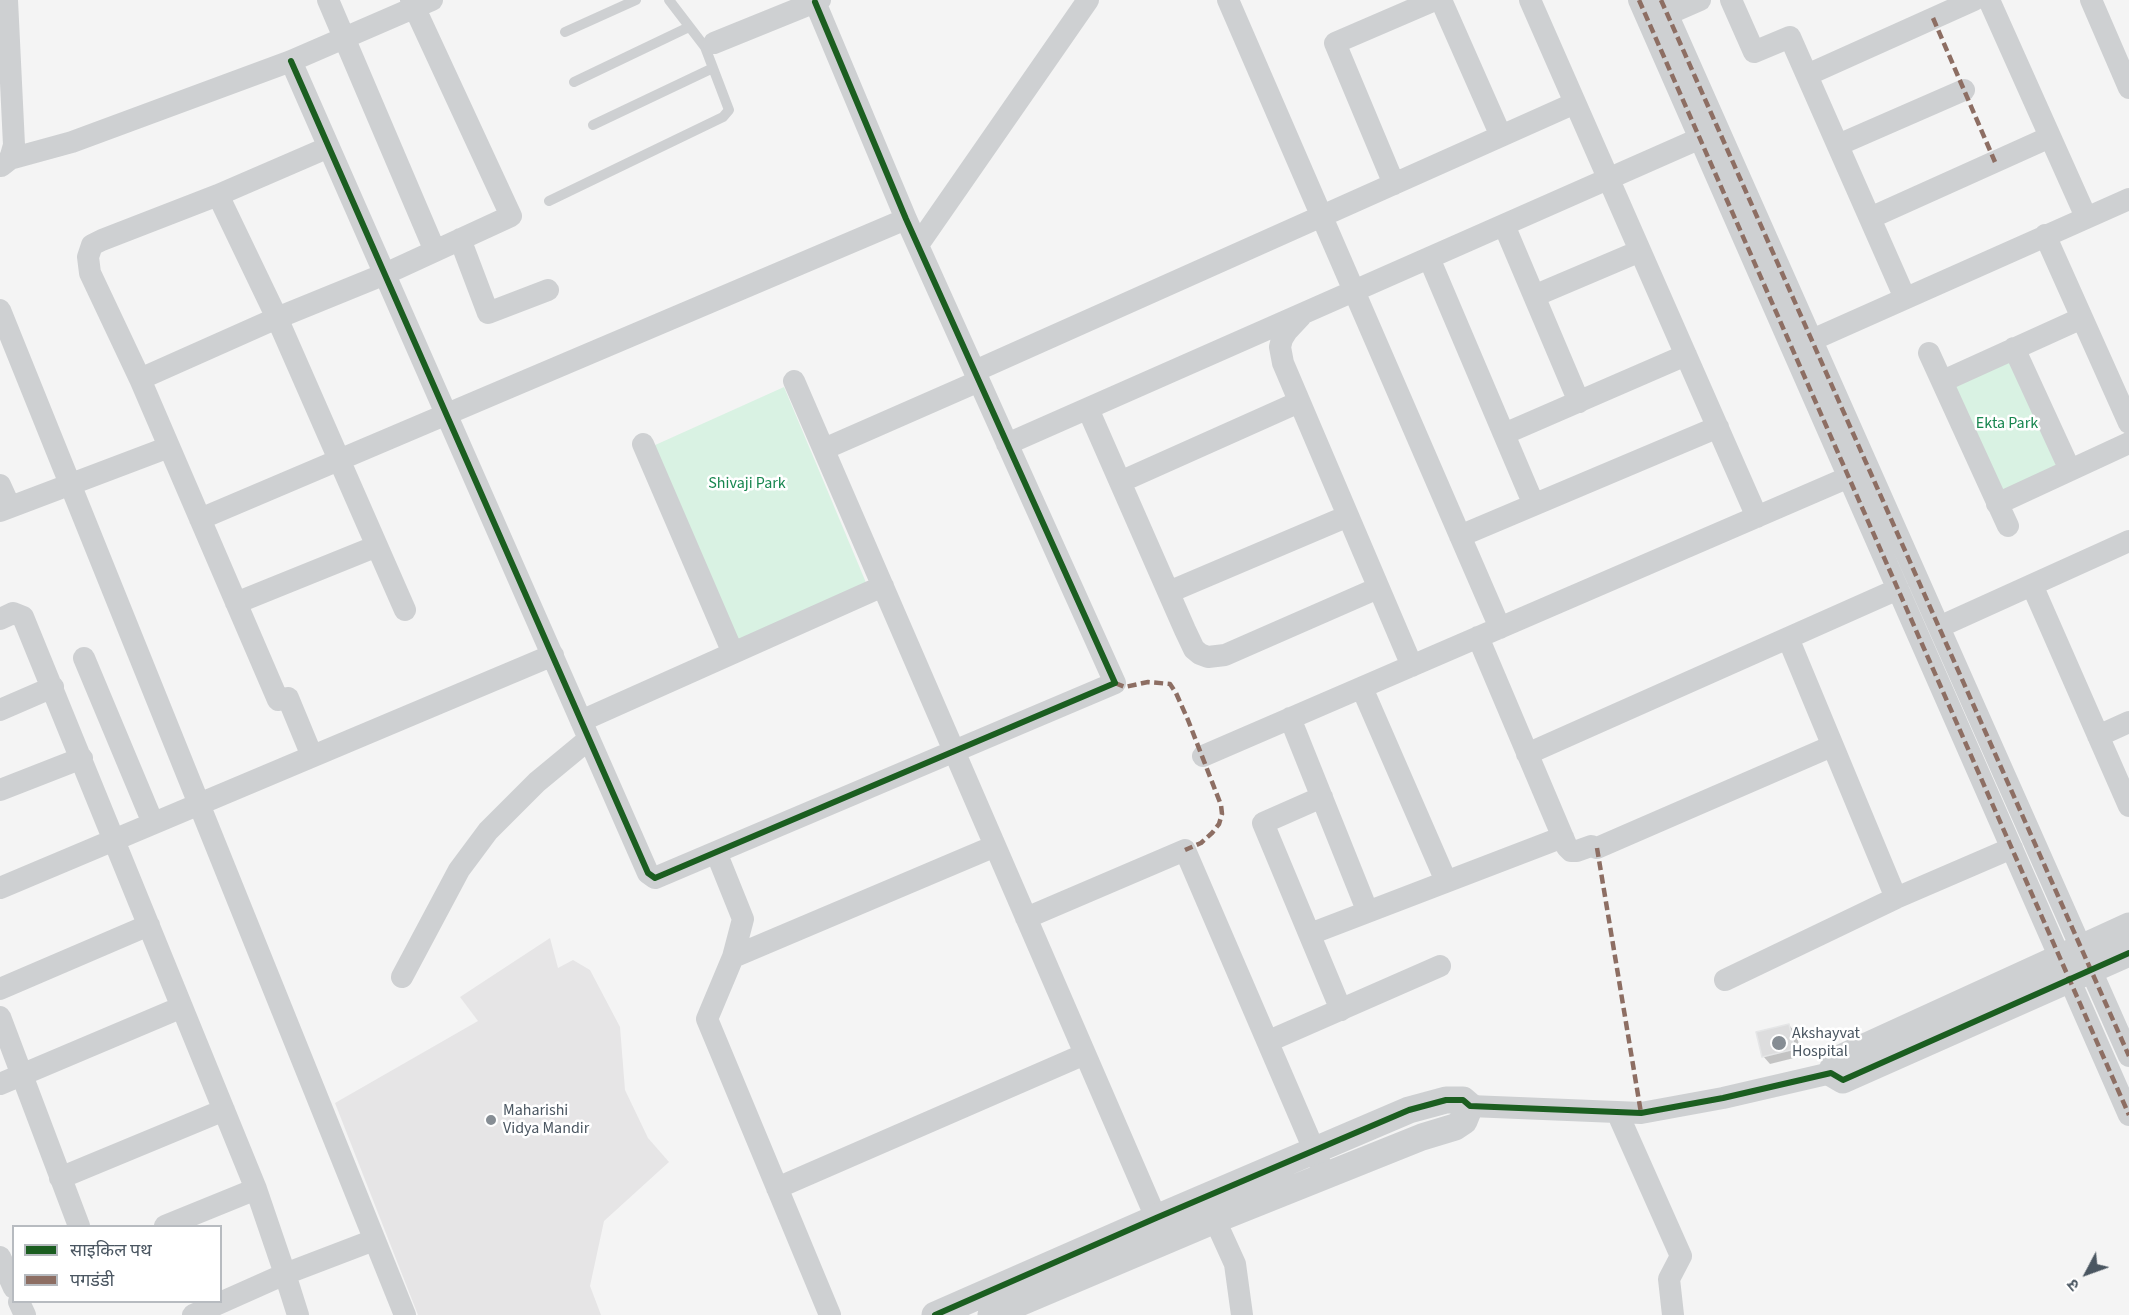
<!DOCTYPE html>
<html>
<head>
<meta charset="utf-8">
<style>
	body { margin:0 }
	#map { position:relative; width:2129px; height:1315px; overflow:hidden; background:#f4f4f4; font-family:"Source Sans 3","Noto Sans Devanagari",sans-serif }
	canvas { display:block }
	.legend { position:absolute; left:12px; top:1225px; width:210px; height:78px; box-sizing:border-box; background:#fff; border:2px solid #b7bbc0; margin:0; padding:8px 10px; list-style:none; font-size:18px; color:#4a5661 }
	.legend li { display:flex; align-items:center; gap:12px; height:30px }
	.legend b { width:30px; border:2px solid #b7bbc0 }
	.north { position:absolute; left:2057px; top:1243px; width:60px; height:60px; -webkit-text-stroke:4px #fff; paint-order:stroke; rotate:229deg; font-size:16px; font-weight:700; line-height:24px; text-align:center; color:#4a5661 }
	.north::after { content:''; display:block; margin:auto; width:21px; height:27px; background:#4a5661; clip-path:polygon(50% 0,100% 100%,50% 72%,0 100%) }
</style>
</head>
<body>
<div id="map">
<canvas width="2129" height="1315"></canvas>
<ul class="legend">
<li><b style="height:8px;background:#1b5e20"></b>साइकिल पथ</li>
<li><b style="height:8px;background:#8d6e63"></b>पगडंडी</li>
</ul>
<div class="north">उ</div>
</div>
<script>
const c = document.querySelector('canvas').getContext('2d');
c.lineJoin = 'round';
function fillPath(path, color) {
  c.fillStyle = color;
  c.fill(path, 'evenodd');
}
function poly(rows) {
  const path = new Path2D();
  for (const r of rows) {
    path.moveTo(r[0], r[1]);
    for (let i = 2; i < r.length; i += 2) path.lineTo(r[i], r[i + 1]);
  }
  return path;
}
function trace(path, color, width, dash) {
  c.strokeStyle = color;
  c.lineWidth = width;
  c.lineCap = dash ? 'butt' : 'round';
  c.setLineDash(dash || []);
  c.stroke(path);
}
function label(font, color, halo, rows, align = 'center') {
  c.font = font + ' "Source Sans 3",sans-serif';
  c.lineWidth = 5;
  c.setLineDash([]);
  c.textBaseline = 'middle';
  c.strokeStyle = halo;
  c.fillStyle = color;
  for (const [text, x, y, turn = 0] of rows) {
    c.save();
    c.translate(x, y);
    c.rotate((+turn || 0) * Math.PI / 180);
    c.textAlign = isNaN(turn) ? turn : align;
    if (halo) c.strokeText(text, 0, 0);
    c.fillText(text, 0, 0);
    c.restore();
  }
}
fillPath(poly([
	[550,938,558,968,573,960,590,970,620,1027,625,1090,648,1138,669,1162,604,1221,590,1286,601,1315,418,1315,335,1103,478,1021,460,997]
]), '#e6e5e6');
fillPath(poly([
	[2014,356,2064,465,2001,493,1952,384],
	[784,387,867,585,739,642,653,446]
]), '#d9f2e3');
fillPath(poly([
	[1789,1025,1796,1033,1802,1056,1770,1064,1763,1056]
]), '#0003');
const building = poly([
	[1789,1024,1795,1049,1762,1057,1756,1032,1789,1024]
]);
fillPath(building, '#ddddde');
trace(building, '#e5e6e7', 1.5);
trace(poly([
	[669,0,705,47],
	[565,32,636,0],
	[574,82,689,27],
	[593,125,713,68],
	[549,201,723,117,729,110,705,47,713,44]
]), '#ced0d2', 10);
trace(poly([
	[328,0,435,251],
	[1228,0,1500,628],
	[1441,0,1501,136],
	[1530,0,1757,517],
	[1639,0,2129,1115],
	[1661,0,2129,1056],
	[1731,0,1754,52,1790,37,1905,298],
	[1989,0,2086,217],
	[2091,0,2129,88],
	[1668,14,1700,0],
	[714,43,820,0],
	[291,61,648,873,655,878,1115,683,906,219,815,2],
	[1807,75,1974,0],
	[1838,145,1964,90],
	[10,159,72,142,291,61,432,0],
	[1,166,10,159,14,145,7,0],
	[1394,184,1335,43,1435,0],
	[218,195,277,318,405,610],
	[1870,218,2050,137],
	[1504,225,1579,402],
	[2045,235,2129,423],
	[460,239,488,313,548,290],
	[918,245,1088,0],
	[1429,258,1534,505],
	[1534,296,1640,251],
	[0,310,405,1315],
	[1301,316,1287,331,1282,339,1280,347,1283,363,1412,666],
	[1812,340,2129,199],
	[2014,348,2070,470],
	[1929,353,2008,526],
	[975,371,1575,103],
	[140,379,277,318,385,274,511,216,411,0],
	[794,381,1163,1234],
	[1943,381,2082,318],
	[1088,409,1185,630,1194,649,1200,654,1208,657,1225,655,1378,588],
	[1504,434,1686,355],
	[643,444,733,653],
	[1007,444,1712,133],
	[824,449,979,381],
	[1120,482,1299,402],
	[0,485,10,507],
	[1997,504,2129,443],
	[0,511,169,447],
	[200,519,906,219],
	[1460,536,1718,427],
	[2032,585,2129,806],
	[1169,592,1348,516],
	[236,603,377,546],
	[0,619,13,613,23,617,256,1189,285,1274,193,1315],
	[1939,627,2129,541],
	[1478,637,1567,847,1571,851,1577,851,1591,846,1597,848,1832,746],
	[1788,638,1896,898],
	[84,658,153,823],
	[1362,688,1446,881],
	[0,710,53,687],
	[1290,718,1367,910],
	[581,721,883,586],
	[2098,736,2129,722],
	[1527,754,1898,589],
	[312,756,288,698,278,700,140,379,90,273,88,257,92,245,102,240,218,195,329,147],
	[1203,756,1849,477],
	[0,790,82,758],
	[1322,797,1263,823,1341,1010],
	[716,852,743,919,733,957,707,1019,830,1315],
	[0,888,553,655],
	[1026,918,1185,850,1321,1166],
	[1310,934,1563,837],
	[733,957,995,846],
	[402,977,459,870,488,831,537,782,589,739],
	[1725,980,1896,898,2012,848],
	[0,989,149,925],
	[0,1017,79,1226],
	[1269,1041,1440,966],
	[0,1084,182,1007],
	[1470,1106,1641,1113,1723,1098,1831,1073],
	[1617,1112,1681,1256,1669,1279,1673,1315],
	[60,1178,224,1110],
	[777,1188,1085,1054],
	[1215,1220,1235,1264,1242,1315],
	[165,1226,256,1189],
	[0,1257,14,1288],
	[19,1302,25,1315],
	[298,1315,285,1274,374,1240]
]), '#ced0d2', 22);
trace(poly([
	[2129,926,1836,1060,1831,1073,1843,1080,2129,953],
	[935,1315,1156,1218,1409,1110,1446,1100,1463,1100,1470,1106,1464,1121,1455,1127,1422,1137,1215,1220,991,1315]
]), '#ced0d2', 27);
trace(poly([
	[1639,0,2129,1115],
	[1661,0,2129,1056],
	[1933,18,1995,162],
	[1115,683,1125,687,1148,682,1170,684,1176,693,1188,720,1221,805,1222,814,1219,824,1212,833,1201,843,1185,850],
	[1597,848,1641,1113]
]), '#8d6e63', 4.5, [9, 4.5]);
trace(poly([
	[291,61,648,873,655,878,1115,683,906,219,815,2],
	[935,1315,1156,1218,1409,1110,1446,1100,1463,1100,1470,1106,1641,1113,1723,1098,1831,1073,1843,1080,2129,953]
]), '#1b5e20', 6);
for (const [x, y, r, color] of [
	[1779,1043,8,"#868d94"],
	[491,1120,6,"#868d94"]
]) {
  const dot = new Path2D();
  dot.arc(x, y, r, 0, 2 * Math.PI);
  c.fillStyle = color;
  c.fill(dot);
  trace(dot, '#fff', 2);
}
label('16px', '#17864f', '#fff', [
	["Ekta Park",2007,424],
	["Shivaji Park",747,484]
]);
label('16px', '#4a5661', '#fff', [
	["Akshayvat",1792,1034],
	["Hospital",1792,1052],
	["Maharishi",503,1111],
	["Vidya Mandir",503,1129]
], 'left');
</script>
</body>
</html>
